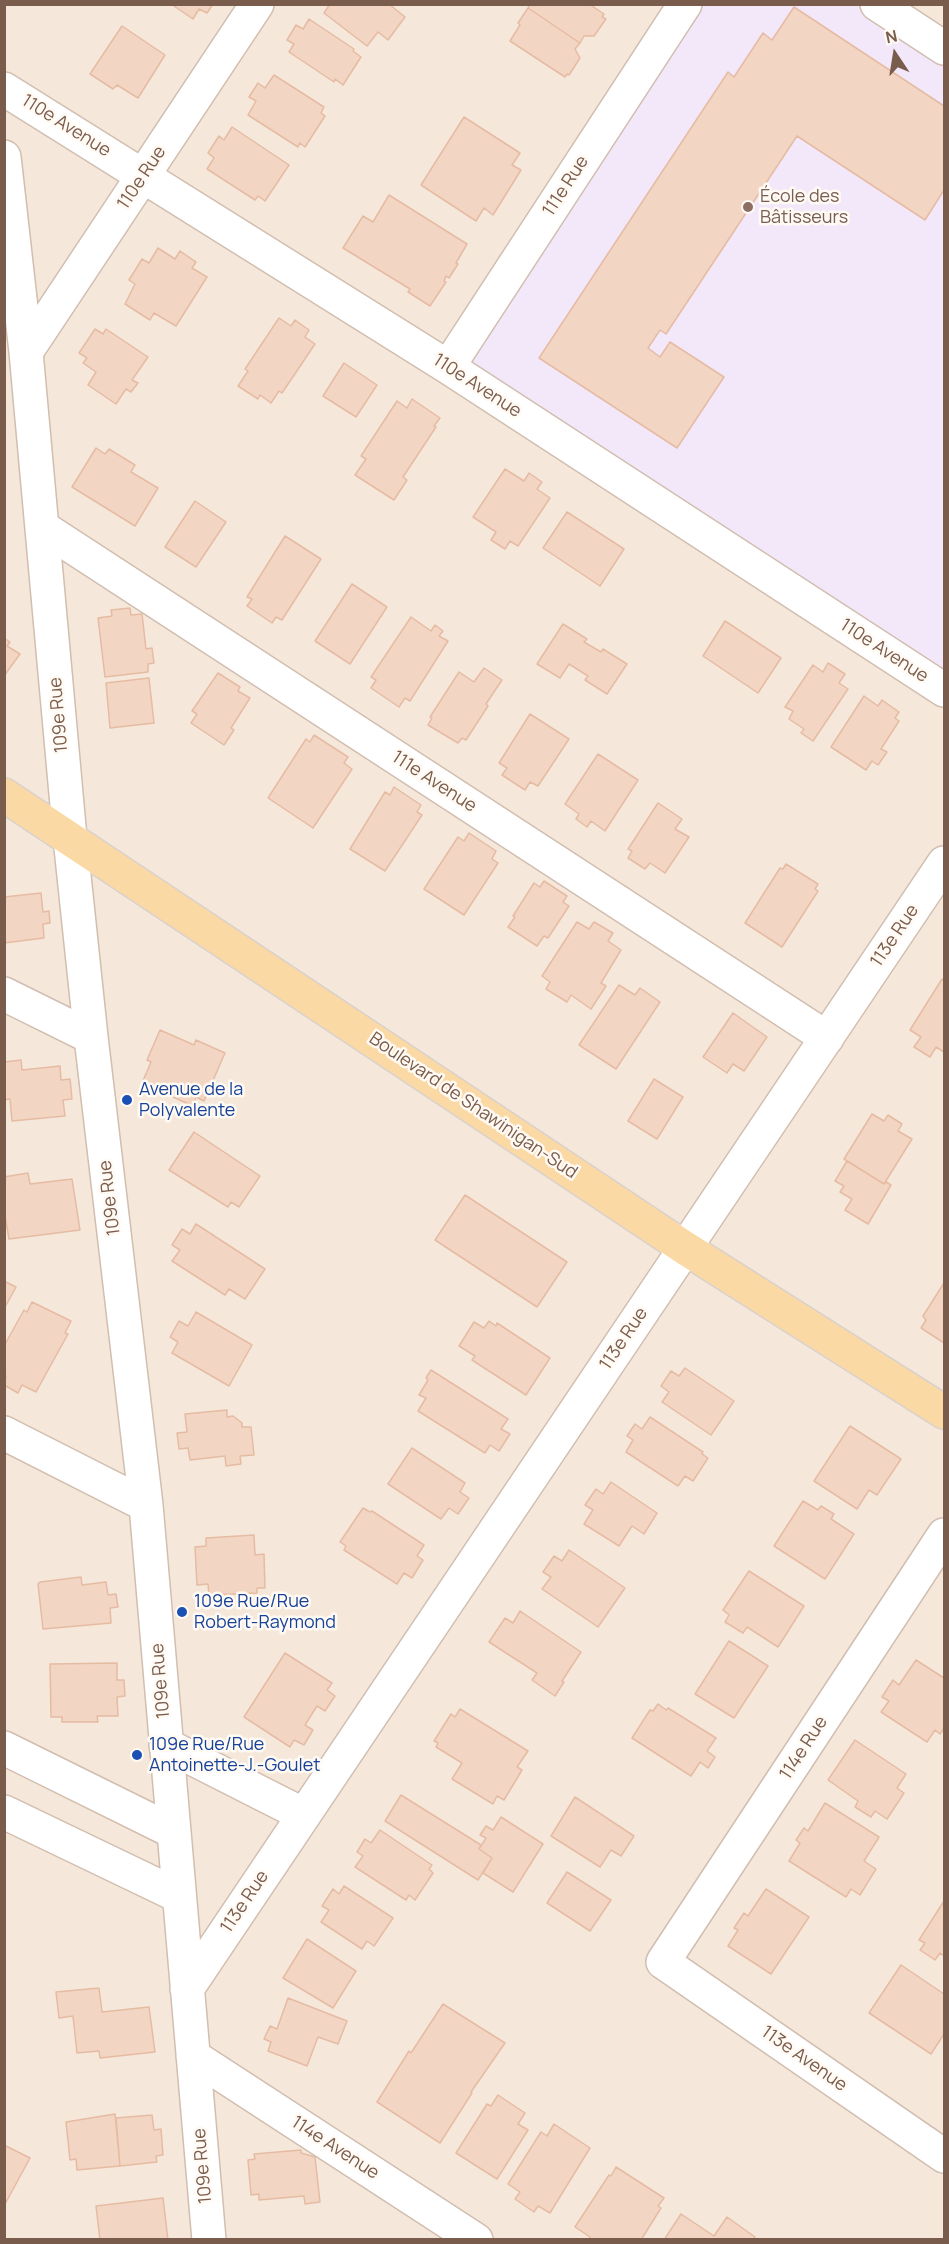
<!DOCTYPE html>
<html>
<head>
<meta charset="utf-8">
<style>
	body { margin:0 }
	#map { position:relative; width:949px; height:2244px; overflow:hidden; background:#fdf6ec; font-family:Manrope,sans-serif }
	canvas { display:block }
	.frame { position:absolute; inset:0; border:6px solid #7a5c4d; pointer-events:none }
	.north { position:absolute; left:865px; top:24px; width:60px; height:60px; -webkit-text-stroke:4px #fffaf3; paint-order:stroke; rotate:348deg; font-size:16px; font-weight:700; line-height:24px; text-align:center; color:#7a5c4d }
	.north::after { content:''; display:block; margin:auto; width:21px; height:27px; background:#7a5c4d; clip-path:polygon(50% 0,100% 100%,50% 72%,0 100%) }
</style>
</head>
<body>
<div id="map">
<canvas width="949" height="2244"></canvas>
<div class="frame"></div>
<div class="north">N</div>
</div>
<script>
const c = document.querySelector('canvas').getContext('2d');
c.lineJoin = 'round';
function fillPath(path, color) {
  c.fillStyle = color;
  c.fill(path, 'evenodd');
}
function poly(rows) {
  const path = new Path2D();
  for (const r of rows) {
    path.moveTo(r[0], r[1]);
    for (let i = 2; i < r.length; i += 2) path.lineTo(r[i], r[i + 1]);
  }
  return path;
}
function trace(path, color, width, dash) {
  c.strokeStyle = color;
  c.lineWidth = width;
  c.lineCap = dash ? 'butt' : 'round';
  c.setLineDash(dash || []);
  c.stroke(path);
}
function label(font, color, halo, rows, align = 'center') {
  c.font = font + ' Manrope,sans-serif';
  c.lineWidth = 5;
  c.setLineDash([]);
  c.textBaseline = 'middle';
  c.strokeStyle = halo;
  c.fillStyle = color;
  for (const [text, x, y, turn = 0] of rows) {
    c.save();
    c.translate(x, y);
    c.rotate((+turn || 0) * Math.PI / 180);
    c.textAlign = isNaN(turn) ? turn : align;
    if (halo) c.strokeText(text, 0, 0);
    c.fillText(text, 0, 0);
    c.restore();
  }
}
fillPath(poly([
	[5,5,944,5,944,2239,5,2240]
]), '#f5e8da');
fillPath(poly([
	[685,5,877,5,944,48,944,690,448,367]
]), '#f3e8fa');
const building = poly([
	[171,4,213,4,207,13,199,9,193,19,171,4],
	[330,4,389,4,405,17,388,40,378,32,367,46,324,13,330,4],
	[530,4,589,4,604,14,602,17,606,19,594,36,584,36,580,43,528,8,530,4],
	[794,7,944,106,944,190,925,220,797,136,666,334,660,330,648,348,660,357,670,342,724,377,677,448,539,358,728,72,734,77,763,33,772,40,794,7],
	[528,8,580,43,575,49,580,58,569,75,567,74,565,77,510,41,520,25,518,23,528,8],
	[309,19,354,49,353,51,361,57,343,85,335,79,334,82,289,52,294,44,287,40,296,25,303,29,309,19],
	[122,26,165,55,138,98,117,85,113,89,90,74,122,26],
	[274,75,324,107,321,113,325,116,305,147,300,143,298,147,248,115,256,101,249,97,258,83,265,88,274,75],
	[464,117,520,153,512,165,521,170,493,215,484,208,476,221,421,185,464,117],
	[232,127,289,165,265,201,258,196,255,200,207,169,214,158,208,153,219,136,224,140,232,127],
	[389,195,467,244,456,263,458,264,449,278,446,276,444,281,446,282,430,306,408,292,410,289,343,248,363,216,373,222,389,195],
	[158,248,175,259,180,251,196,262,192,268,207,277,176,326,154,313,150,320,125,304,135,284,129,280,142,259,149,263,158,248],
	[279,318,291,326,295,320,309,330,305,337,315,344,282,393,279,391,271,403,260,395,258,399,238,386,248,371,245,369,279,318],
	[95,329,103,334,106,329,148,357,132,380,138,383,131,392,126,389,116,404,88,385,96,372,83,363,87,358,79,353,95,329],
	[344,363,377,385,356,417,323,396,344,363],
	[412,399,440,418,434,426,436,427,403,477,407,480,394,500,355,475,366,459,361,456,397,401,407,408,412,399],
	[96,448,105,454,109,449,135,465,131,472,158,488,135,526,72,487,96,448],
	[505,469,524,481,529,473,542,482,537,489,550,498,518,546,510,541,505,549,491,540,496,532,473,517,505,469],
	[195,501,226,522,196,567,165,547,195,501],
	[567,512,624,549,600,586,543,548,567,512],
	[285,536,321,559,282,620,276,617,272,623,247,606,252,599,247,597,285,536],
	[352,584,387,607,350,664,315,641,352,584],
	[130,608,131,615,142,614,146,649,152,648,154,663,148,664,148,672,105,677,98,618,112,616,111,610,130,608],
	[411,617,431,631,435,625,443,631,439,636,448,641,410,701,405,698,399,707,371,688,376,680,371,677,411,617],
	[725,621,781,658,758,693,703,656,725,621],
	[563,624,587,639,584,642,601,652,603,649,627,664,607,694,585,680,588,676,569,664,560,678,537,664,563,624],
	[4,638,10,642,7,646,20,654,4,676,4,638],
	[828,663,845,674,839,683,848,689,813,741,801,733,804,729,789,719,793,711,785,707,813,665,823,672,828,663],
	[484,668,502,680,486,704,488,706,466,740,462,738,458,743,428,725,432,718,430,717,459,672,474,682,484,668],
	[218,673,240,687,238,691,250,698,231,728,234,730,224,745,191,723,197,714,192,711,218,673],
	[149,678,154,723,110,728,106,683,149,678],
	[864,696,878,706,882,700,899,712,895,718,899,721,881,749,887,752,878,765,872,761,866,770,831,747,864,696],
	[530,714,569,739,538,786,530,782,525,790,502,775,507,768,499,763,530,714],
	[314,735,348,757,344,763,352,769,313,828,268,798,306,739,310,742,314,735],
	[598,754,638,780,605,831,591,821,587,827,576,819,579,814,565,804,598,754],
	[394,787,421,805,417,812,422,815,385,871,350,849,385,792,390,795,394,787],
	[658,803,682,819,675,829,689,837,665,873,650,863,645,869,628,858,632,851,628,849,658,803],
	[469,833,496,851,492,859,498,863,464,915,424,889,458,837,464,841,469,833],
	[786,864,818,884,815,889,818,891,782,947,745,923,780,868,783,869,786,864],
	[544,881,567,896,563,902,569,906,548,938,544,936,537,946,508,927,515,917,513,916,534,883,540,887,544,881],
	[41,893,43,912,49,911,50,923,43,924,44,938,4,943,4,897,41,893],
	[577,922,589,929,594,922,613,933,608,941,621,950,601,983,606,986,591,1009,571,995,567,1002,546,989,550,982,542,976,577,922],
	[942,979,944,981,944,1052,936,1047,930,1057,914,1047,921,1037,910,1030,942,979],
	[619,985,635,995,640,988,660,1002,616,1069,579,1045,619,985],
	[733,1013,767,1037,744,1071,733,1064,727,1073,703,1057,733,1013],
	[160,1030,194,1045,196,1040,225,1053,204,1101,196,1097,193,1106,142,1083,151,1062,147,1060,160,1030],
	[21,1060,22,1070,60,1066,61,1080,70,1079,72,1099,63,1100,65,1116,12,1121,10,1099,4,1100,4,1062,21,1060],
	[654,1079,683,1097,657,1139,628,1121,654,1079],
	[872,1114,884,1121,888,1115,902,1124,898,1131,912,1139,884,1184,844,1159,872,1114],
	[194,1132,260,1176,239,1207,231,1202,228,1207,169,1170,194,1132],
	[847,1161,884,1184,886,1182,891,1185,868,1224,845,1210,852,1199,840,1192,844,1186,835,1181,847,1161],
	[28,1173,30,1184,72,1179,80,1230,9,1239,4,1210,4,1177,28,1173],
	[465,1195,567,1262,537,1307,435,1240,465,1195],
	[196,1224,265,1269,245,1299,229,1289,225,1295,172,1261,180,1250,172,1245,182,1229,190,1234,196,1224],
	[4,1281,16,1287,4,1309,4,1281],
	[944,1283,944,1343,921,1328,926,1320,923,1316,944,1283],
	[32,1302,71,1321,65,1333,68,1334,36,1392,22,1385,18,1393,4,1385,6,1376,4,1375,4,1346,24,1310,27,1312,32,1302],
	[196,1312,252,1345,229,1386,172,1353,178,1342,170,1337,179,1321,188,1326,196,1312],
	[489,1321,496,1326,497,1323,550,1358,526,1395,472,1360,475,1356,459,1346,474,1322,484,1328,489,1321],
	[685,1368,734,1401,711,1435,662,1402,669,1392,661,1386,671,1371,679,1376,685,1368],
	[431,1370,508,1419,501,1429,510,1434,499,1451,490,1445,485,1453,418,1411,426,1398,419,1395,428,1380,426,1378,431,1370],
	[227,1410,227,1417,233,1416,242,1423,242,1427,251,1427,254,1455,240,1456,241,1464,226,1466,225,1456,190,1460,188,1448,179,1449,177,1433,187,1432,185,1414,227,1410],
	[650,1417,703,1452,702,1454,708,1458,693,1481,685,1476,678,1486,626,1452,633,1440,627,1436,635,1424,642,1429,650,1417],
	[850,1426,901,1459,877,1495,869,1490,857,1509,814,1481,850,1426],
	[412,1448,465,1483,460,1492,469,1498,458,1514,449,1508,441,1519,388,1484,412,1448],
	[611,1482,657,1513,644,1534,632,1526,619,1546,584,1524,593,1510,585,1505,596,1489,603,1494,611,1482],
	[803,1501,818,1510,821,1506,834,1514,831,1519,854,1534,825,1579,774,1546,803,1501],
	[363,1508,370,1512,372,1511,424,1545,417,1556,423,1560,412,1578,404,1573,397,1584,344,1550,346,1546,340,1542,363,1508],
	[254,1535,255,1555,264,1554,265,1588,257,1588,257,1593,209,1595,208,1584,197,1585,195,1547,206,1546,206,1538,254,1535],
	[569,1550,625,1588,598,1627,542,1589,551,1577,543,1572,554,1556,562,1561,569,1550],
	[749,1571,804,1606,778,1647,747,1627,743,1633,725,1622,729,1615,723,1610,749,1571],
	[81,1577,82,1585,106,1582,108,1595,116,1594,118,1607,110,1608,111,1623,43,1629,38,1584,40,1582,81,1577],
	[520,1611,581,1652,562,1681,564,1682,555,1696,532,1680,537,1673,489,1642,505,1618,513,1623,520,1611],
	[729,1641,768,1666,734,1718,695,1694,729,1641],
	[285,1653,332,1683,327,1690,335,1696,325,1711,317,1706,305,1725,313,1730,304,1745,294,1740,290,1747,244,1717,285,1653],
	[916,1660,944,1678,944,1728,940,1734,935,1730,927,1742,881,1712,889,1701,882,1697,893,1680,899,1685,916,1660],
	[117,1663,117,1680,124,1680,125,1696,117,1697,118,1716,97,1716,98,1722,62,1722,62,1717,51,1717,50,1664,117,1663],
	[658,1704,666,1710,668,1708,716,1738,707,1751,715,1757,708,1768,700,1762,691,1776,632,1738,650,1710,653,1711,658,1704],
	[460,1709,528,1751,517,1767,522,1770,504,1800,497,1796,493,1804,452,1779,462,1763,436,1747,438,1743,434,1741,451,1714,455,1717,460,1709],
	[855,1740,906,1774,897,1788,904,1793,887,1819,875,1811,871,1817,855,1807,858,1801,828,1780,855,1740],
	[401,1795,481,1845,479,1849,492,1858,478,1880,385,1821,401,1795],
	[575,1797,634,1836,621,1856,611,1850,600,1867,551,1836,575,1797],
	[825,1803,879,1837,864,1861,876,1869,860,1895,851,1889,846,1897,789,1861,800,1843,796,1840,804,1828,808,1831,825,1803],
	[501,1817,543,1844,513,1892,483,1873,492,1858,479,1849,486,1838,480,1835,486,1826,493,1830,501,1817],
	[380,1830,432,1865,429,1869,433,1873,415,1900,409,1895,406,1900,355,1867,363,1856,357,1852,365,1839,371,1843,380,1830],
	[567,1872,611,1900,590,1931,547,1903,567,1872],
	[344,1886,393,1918,374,1946,367,1941,362,1949,321,1922,329,1910,322,1906,333,1889,339,1894,344,1886],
	[766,1889,809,1917,771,1974,728,1946,738,1930,734,1928,744,1913,748,1916,766,1889],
	[944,1901,944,1956,940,1953,935,1960,920,1950,925,1943,919,1940,944,1901],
	[307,1939,356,1971,333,2008,283,1978,307,1939],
	[901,1965,944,1994,944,2034,931,2054,869,2013,901,1965],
	[99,1988,102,2012,149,2007,155,2052,100,2058,99,2051,77,2053,73,2016,59,2018,56,1992,99,1988],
	[288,1998,347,2021,338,2044,318,2037,307,2066,268,2051,271,2042,264,2039,270,2026,277,2029,288,1998],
	[443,2004,505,2043,471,2092,472,2093,440,2143,377,2102,409,2051,411,2053,443,2004],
	[498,2095,525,2113,518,2124,528,2130,497,2179,456,2153,487,2104,491,2106,498,2095],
	[115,2114,120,2166,77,2170,76,2159,70,2160,66,2122,115,2114],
	[152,2115,154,2130,161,2129,163,2155,156,2156,157,2162,120,2166,116,2118,152,2115],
	[554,2124,590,2148,550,2213,538,2206,534,2212,515,2199,520,2192,508,2184,541,2132,547,2136,554,2124],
	[4,2145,30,2158,4,2206,4,2145],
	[301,2150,301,2153,315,2157,320,2202,305,2204,304,2196,259,2200,259,2194,251,2195,248,2160,255,2159,254,2154,301,2150],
	[616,2167,664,2198,658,2206,661,2208,641,2240,589,2240,590,2237,575,2227,609,2175,611,2176,616,2167],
	[163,2198,168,2240,100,2240,96,2206,163,2198],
	[681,2214,714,2236,727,2217,755,2237,753,2240,664,2240,681,2214]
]);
fillPath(building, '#f3d5c3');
trace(building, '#e6bba3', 1.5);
const minor = poly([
	[877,4,944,48],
	[4,89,448,367,944,690],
	[4,157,26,352,70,838,91,1037,146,1505,209,2240],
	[26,352,257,4],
	[448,367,685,4],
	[42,527,827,1038],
	[4,994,91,1037],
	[4,1433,146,1505],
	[944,1535,663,1962,944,2156],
	[166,1745,304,1815],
	[4,1748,174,1832],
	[4,1812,179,1896],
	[187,1989,944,863],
	[193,2056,476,2240]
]);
const major = poly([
	[4,795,685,1248,944,1412]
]);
trace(minor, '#d1beb0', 36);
trace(major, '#dad1cd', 36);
trace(minor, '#fff', 33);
trace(major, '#fbd9a5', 33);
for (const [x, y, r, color] of [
	[748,207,6,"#8d6e63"],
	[127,1100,6,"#1a4fb4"],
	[182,1612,6,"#1a4fb4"],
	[137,1755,6,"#1a4fb4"]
]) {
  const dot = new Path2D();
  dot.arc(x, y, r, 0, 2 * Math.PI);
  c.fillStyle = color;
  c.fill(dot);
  trace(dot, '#fffaf3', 2);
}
label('18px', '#7a5c4d', '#fffaf3', [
	["110e Avenue",66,126,32],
	["110e Rue",142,178,-56],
	["111e Rue",566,186,-57],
	["110e Avenue",477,386,33],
	["110e Avenue",884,651,33],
	["109e Rue",59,715,-95],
	["111e Avenue",434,782,33],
	["113e Rue",895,936,-56],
	["Boulevard de Shawinigan-Sud",473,1106,34],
	["109e Rue",110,1198,-97],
	["113e Rue",624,1339,-56],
	["109e Rue",161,1681,-95],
	["114e Rue",804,1748,-57],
	["113e Rue",245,1902,-56],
	["113e Avenue",804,2059,35],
	["114e Avenue",335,2148,33],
	["109e Rue",203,2166,-95]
]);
label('18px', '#785e54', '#fffaf3', [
	["École des",760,197],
	["Bâtisseurs",760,218]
], 'left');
label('18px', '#164399', '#fffaf3', [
	["Avenue de la",139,1090],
	["Polyvalente",139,1111],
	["109e Rue/Rue",194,1602],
	["Robert-Raymond",194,1623],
	["109e Rue/Rue",149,1745],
	["Antoinette-J.-Goulet",149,1766]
], 'left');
</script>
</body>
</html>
